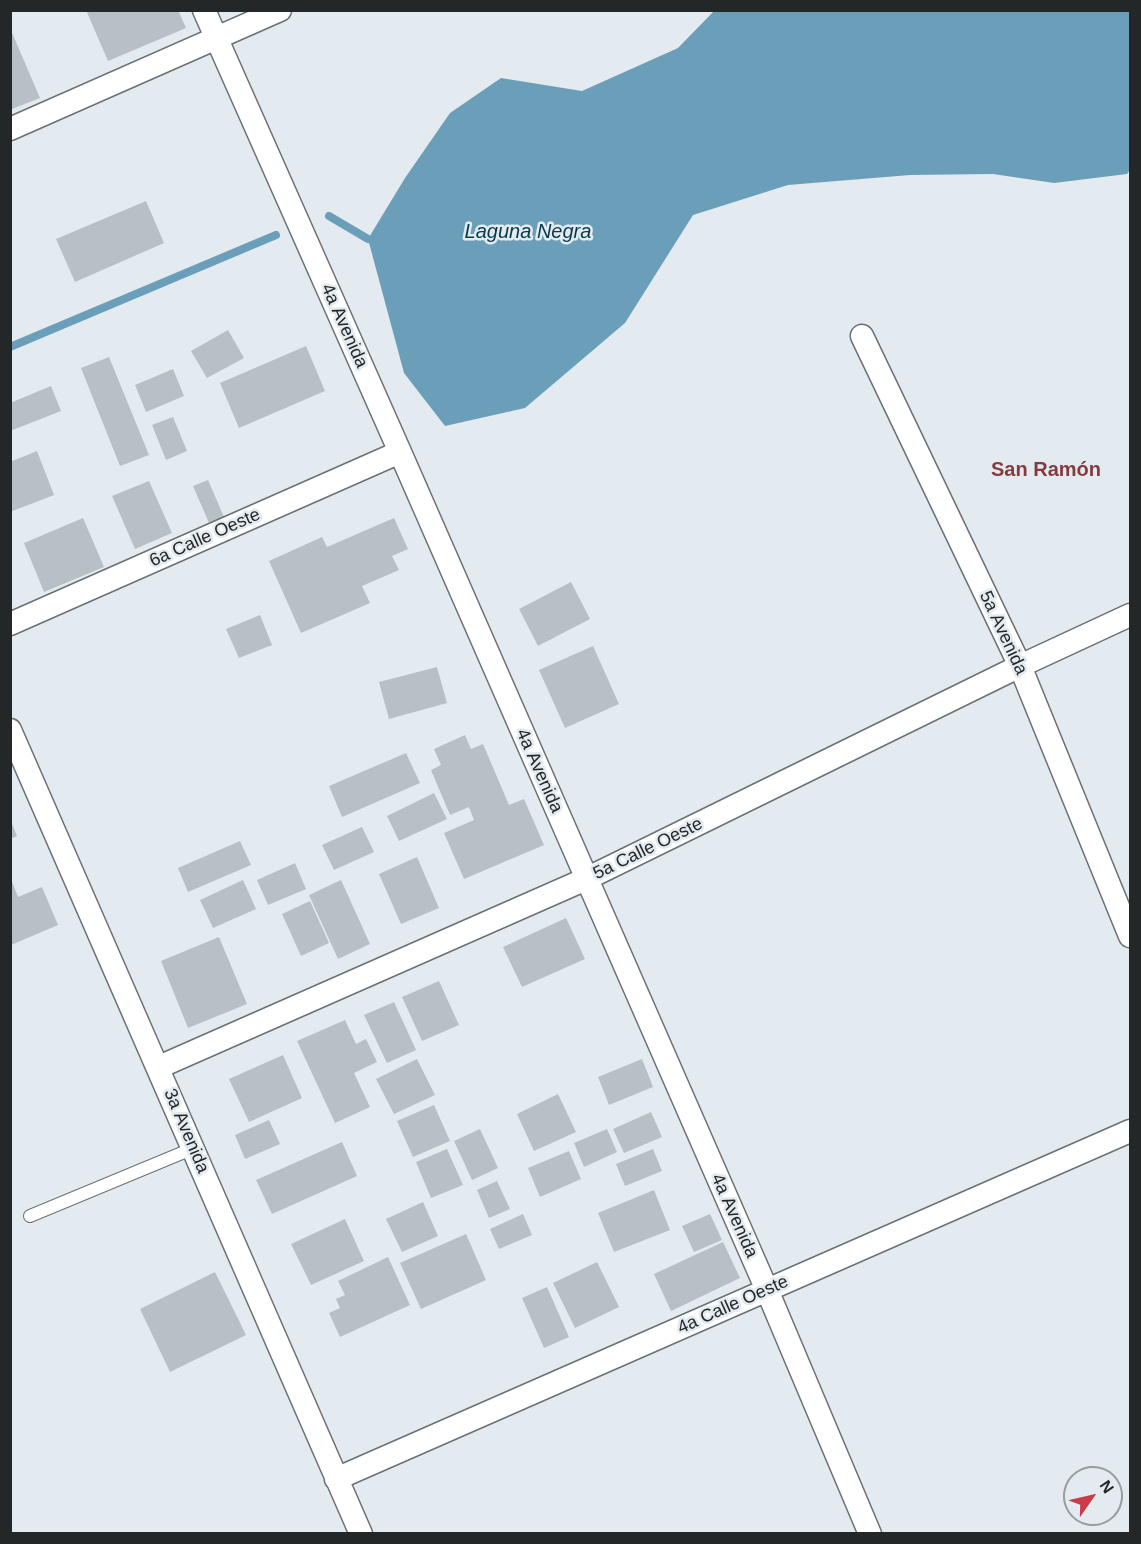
<!DOCTYPE html>
<html>
<head>
<meta charset="utf-8">
<style>
	body { margin:0 }
	#map { position:relative; width:1141px; height:1544px; overflow:hidden; background:#e3ebf0; font-family:Arial,sans-serif }
	canvas { display:block }
	.frame { position:absolute; inset:0; border:12px solid #242728; pointer-events:none }
	.north { position:absolute; left:1063px; top:1466px; width:60px; height:60px; box-sizing:border-box; background:#e3ebf0; border:2px solid #979da0; border-radius:50%; rotate:56deg; font-size:16px; font-weight:700; line-height:24px; text-align:center; color:#242728 }
	.north::after { content:''; display:block; margin:auto; width:21px; height:27px; background:#cc3c48; clip-path:polygon(50% 0,100% 100%,50% 72%,0 100%) }
</style>
</head>
<body>
<div id="map">
<canvas width="1141" height="1544"></canvas>
<div class="frame"></div>
<div class="north">N</div>
</div>
<script>
const c = document.querySelector('canvas').getContext('2d');
c.lineJoin = 'round';
function fillPath(path, color) {
  c.fillStyle = color;
  c.fill(path, 'evenodd');
}
function poly(rows) {
  const path = new Path2D();
  for (const r of rows) {
    path.moveTo(r[0], r[1]);
    for (let i = 2; i < r.length; i += 2) path.lineTo(r[i], r[i + 1]);
  }
  return path;
}
function trace(path, color, width, dash) {
  c.strokeStyle = color;
  c.lineWidth = width;
  c.lineCap = dash ? 'butt' : 'round';
  c.setLineDash(dash || []);
  c.stroke(path);
}
function label(font, color, halo, rows, align = 'center') {
  c.font = font + ' Arial,sans-serif';
  c.lineWidth = 5;
  c.setLineDash([]);
  c.textBaseline = 'middle';
  c.strokeStyle = halo;
  c.fillStyle = color;
  for (const [text, x, y, turn = 0] of rows) {
    c.save();
    c.translate(x, y);
    c.rotate((+turn || 0) * Math.PI / 180);
    c.textAlign = isNaN(turn) ? turn : align;
    if (halo) c.strokeText(text, 0, 0);
    c.fillText(text, 0, 0);
    c.restore();
  }
}
fillPath(poly([
	[714,11,1130,11,1130,170,1127,174,1054,183,993,174,910,175,788,185,693,215,625,323,525,408,445,426,404,373,368,239,405,178,450,113,501,78,582,91,678,48]
]), '#6b9fb9');
trace(poly([
	[329,216,368,239],
	[10,347,276,235]
]), '#6b9fb9', 8);
fillPath(poly([
	[86,10,178,10,186,28,108,61],
	[10,28,40,98,12,109,10,105],
	[146,201,164,243,75,282,56,239],
	[228,330,244,358,207,378,191,351],
	[306,346,325,391,239,428,220,383],
	[109,357,149,455,120,466,81,368],
	[173,369,184,396,146,412,135,385],
	[51,386,61,411,10,431,10,403],
	[173,417,187,451,166,460,152,425],
	[37,451,54,495,10,512,10,462],
	[208,480,224,517,209,523,193,486],
	[149,481,172,533,135,549,112,496],
	[83,518,104,567,44,592,24,543],
	[394,518,408,549,392,556,399,570,362,586,370,603,301,633,269,561,322,537,327,547],
	[571,582,590,619,538,646,519,609],
	[260,615,272,645,239,658,226,629],
	[593,646,619,704,565,728,539,670],
	[437,667,447,703,389,719,379,682],
	[465,735,471,749,483,744,509,805,524,799,544,845,464,879,444,833,474,820,469,807,450,815,431,770,441,765,434,749],
	[406,753,420,783,342,817,329,786],
	[434,793,447,819,399,841,387,816],
	[10,819,17,836,10,839],
	[362,827,374,852,334,870,322,845],
	[240,841,251,865,188,892,178,868],
	[417,857,439,908,401,924,379,874],
	[295,863,306,889,268,905,257,880],
	[11,879,18,897,42,887,58,925,11,945],
	[243,880,256,909,213,928,200,900],
	[341,880,370,944,338,959,309,895],
	[310,901,329,943,301,956,282,914],
	[566,918,585,959,522,987,503,947],
	[219,937,247,1004,188,1028,161,961],
	[439,981,459,1025,422,1041,402,997],
	[394,1002,416,1050,387,1063,364,1015],
	[345,1020,356,1044,366,1039,377,1062,354,1073,370,1107,335,1123,297,1041],
	[283,1055,302,1098,249,1122,229,1079],
	[417,1059,435,1095,394,1114,376,1079],
	[642,1059,653,1087,609,1105,598,1077],
	[558,1094,576,1132,534,1151,517,1114],
	[434,1105,450,1141,413,1157,397,1121],
	[651,1112,662,1137,624,1153,613,1129],
	[269,1120,280,1144,245,1159,235,1135],
	[480,1129,498,1168,472,1180,454,1141],
	[607,1129,617,1152,584,1167,574,1143],
	[342,1142,357,1176,272,1214,256,1180],
	[447,1149,463,1185,431,1198,416,1162],
	[653,1149,662,1171,625,1186,616,1164],
	[569,1151,581,1179,540,1197,528,1168],
	[497,1181,510,1209,489,1218,477,1190],
	[654,1190,670,1230,614,1252,598,1213],
	[423,1202,438,1236,402,1252,386,1219],
	[523,1214,532,1235,499,1249,490,1229],
	[710,1214,722,1240,694,1252,682,1226],
	[345,1219,364,1261,311,1285,291,1244],
	[466,1234,486,1280,421,1309,400,1263],
	[723,1242,740,1278,671,1311,654,1274],
	[388,1257,410,1305,340,1337,329,1313,340,1308,336,1299,345,1295,338,1281],
	[597,1262,619,1307,575,1328,553,1283],
	[215,1272,246,1335,170,1372,140,1309],
	[547,1287,569,1337,544,1348,522,1298]
]), '#b7c0c4');
const lane = poly([
	[30,1216,194,1148]
]);
const street = poly([
	[204,10,400,452,767,1290,870,1534],
	[10,129,280,10],
	[862,336,1020,666,1130,936],
	[10,624,400,452],
	[10,730,361,1534],
	[159,1067,586,879,1020,666,1130,615],
	[336,1479,1130,1131]
]);
trace(lane, '#697175', 14);
trace(street, '#697175', 25);
trace(lane, '#fff', 12);
trace(street, '#fff', 22);
label('18px', '#242728', '#e3ebf0', [
	["4a Avenida",344,326,66],
	["6a Calle Oeste",205,538,-24],
	["5a Avenida",1003,633,65],
	["4a Avenida",539,771,66],
	["5a Calle Oeste",648,849,-26],
	["3a Avenida",186,1131,67],
	["4a Avenida",734,1216,66],
	["4a Calle Oeste",733,1305,-24]
]);
label('italic 20px', '#0a394b', '#e3ebf0', [
	["Laguna Negra",528,232]
]);
label('bold 20px', '#843c3e', '#e3ebf0', [
	["San Ramón",1046,470]
]);
</script>
</body>
</html>
